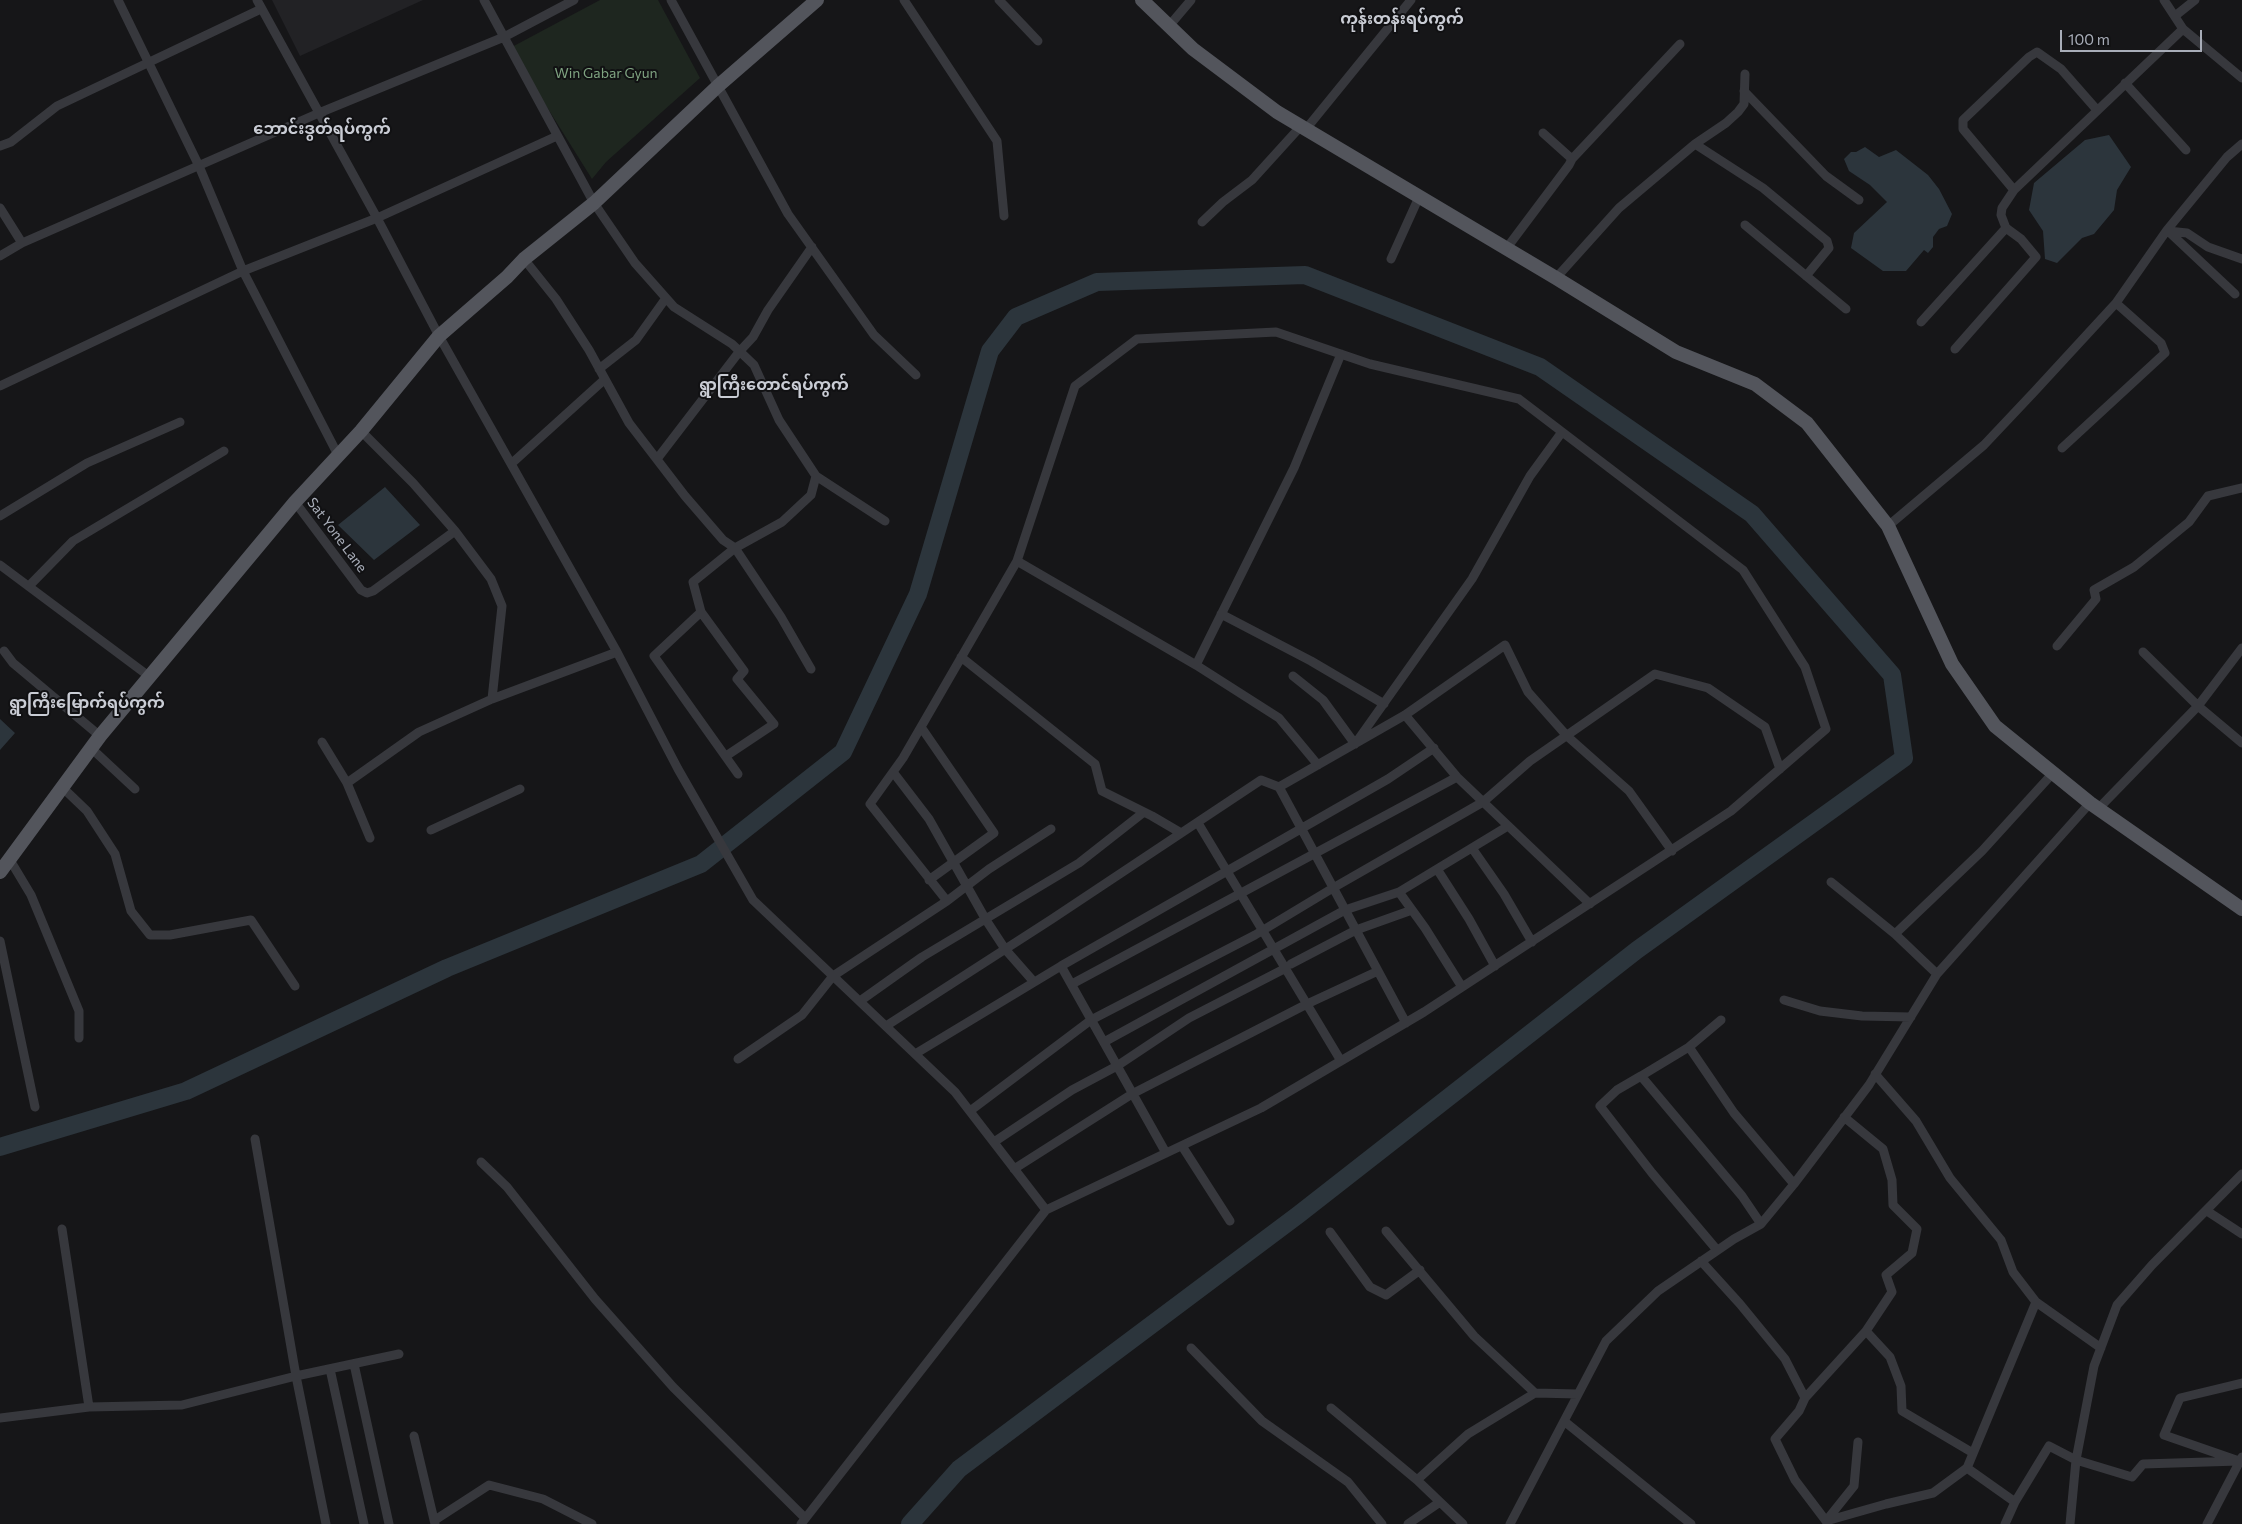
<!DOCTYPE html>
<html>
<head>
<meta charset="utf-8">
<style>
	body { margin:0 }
	#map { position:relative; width:2242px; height:1524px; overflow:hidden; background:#161618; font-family:Commissioner,sans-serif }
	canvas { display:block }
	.scale { position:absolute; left:2060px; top:30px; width:142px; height:22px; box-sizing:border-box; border:2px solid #a8adb8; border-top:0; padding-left:6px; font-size:15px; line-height:18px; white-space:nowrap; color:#a8adb8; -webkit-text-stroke:4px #111113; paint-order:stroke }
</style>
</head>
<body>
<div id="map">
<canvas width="2242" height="1524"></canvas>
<div class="scale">100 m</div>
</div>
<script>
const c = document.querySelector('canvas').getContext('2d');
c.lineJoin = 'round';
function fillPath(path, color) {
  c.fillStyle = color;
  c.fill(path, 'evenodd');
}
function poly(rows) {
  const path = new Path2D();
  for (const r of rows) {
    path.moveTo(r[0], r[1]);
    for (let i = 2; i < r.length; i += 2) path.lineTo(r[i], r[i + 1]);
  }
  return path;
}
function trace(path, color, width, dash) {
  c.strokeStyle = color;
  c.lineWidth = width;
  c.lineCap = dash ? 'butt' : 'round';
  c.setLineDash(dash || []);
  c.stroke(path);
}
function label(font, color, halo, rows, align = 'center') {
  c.font = font + ' Commissioner,"Noto Sans Myanmar",sans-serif';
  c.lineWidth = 4;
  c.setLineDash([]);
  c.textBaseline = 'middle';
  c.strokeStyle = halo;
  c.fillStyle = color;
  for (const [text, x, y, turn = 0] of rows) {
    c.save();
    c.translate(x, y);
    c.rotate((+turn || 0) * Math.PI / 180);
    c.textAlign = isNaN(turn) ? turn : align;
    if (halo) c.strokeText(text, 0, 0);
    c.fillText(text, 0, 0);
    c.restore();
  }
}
fillPath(poly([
	[272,0,423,0,300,56]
]), '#222225');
fillPath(poly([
	[600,0,658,0,700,78,606,162,592,179,510,48]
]), '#1e261f');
fillPath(poly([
	[2109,135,2131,167,2117,190,2114,210,2094,234,2082,238,2057,263,2045,259,2043,231,2029,210,2034,183,2085,140],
	[1865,147,1879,157,1896,150,1928,175,1939,189,1952,214,1947,226,1939,229,1933,237,1933,247,1928,253,1924,250,1906,271,1883,271,1851,248,1854,233,1887,202,1870,185,1849,171,1844,159,1851,152,1856,152],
	[385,487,420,525,374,560,338,525],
	[0,719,15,733,0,750]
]), '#2c353c');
trace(poly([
	[0,1147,186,1091,447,968,701,864,843,752,918,594,990,351,1016,317,1097,282,1305,275,1540,367,1752,514,1892,675,1904,758,1637,950,1298,1215,959,1469,910,1524]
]), '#2c353c', 18);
trace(poly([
	[118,0,199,166,243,271,338,455],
	[257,0,377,218,439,336,617,652,678,769,753,900,955,1092,1046,1210],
	[484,0,594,203,635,263,674,307,732,344,754,365,779,420,816,476,885,521],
	[671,0,788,214,874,335,916,375],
	[904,0,997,141,1004,216],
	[999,0,1038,41],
	[2164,0,2183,29,2242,78],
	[2175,16,2195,0],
	[1169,26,1191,0],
	[2125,83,2186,150],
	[1744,91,1826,176,1859,200],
	[1306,129,1411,0],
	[1695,144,1763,188,1827,241,1829,248,1806,276],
	[0,146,11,142,57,106,261,9],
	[1572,159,1680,44],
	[2014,190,1963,129,1963,120,2029,57,2037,52,2061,69,2097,110],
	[0,208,22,243],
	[1202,222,1223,202,1252,180,1301,126],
	[1745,225,1846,309],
	[2167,230,2235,294],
	[2168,231,2187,233,2208,247,2242,259],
	[1506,249,1569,165,1572,159,1543,133],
	[0,256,22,243,319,113,504,37,574,0],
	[524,259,556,299,589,350,629,423,685,496,723,540,735,548,781,617,811,669],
	[1391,259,1419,197],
	[1556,278,1619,208,1695,144,1726,123,1738,112,1744,104,1745,74],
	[1921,322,2006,228],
	[1955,349,2036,257,2021,239,2006,228,2001,215,2002,208,2014,190,2183,29],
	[599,369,636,340,666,298],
	[0,386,243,271,377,218,557,136],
	[361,431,413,483,455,531,491,579,502,606,492,699],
	[2062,448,2165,353,2161,343,2116,303],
	[657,459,739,352,753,337,768,310,812,247],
	[511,464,605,379],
	[295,502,361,590,367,593,373,591,455,531],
	[0,516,87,463,180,422],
	[1888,526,1984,445,2034,392,2116,303,2167,230,2227,157,2242,144],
	[1017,561,1196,665],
	[0,565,150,677],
	[29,586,73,541,224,451],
	[701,612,744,671,737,679,774,724,726,756],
	[1221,614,1311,661,1384,704],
	[2057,646,2096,599,2094,590,2134,567,2189,522,2208,496,2242,488],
	[4,651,13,663,100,736],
	[2143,652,2198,706,2242,743],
	[961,657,1095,764,1102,791,1152,816,1181,833],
	[1293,676,1323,700,1355,744,1472,579,1530,476,1562,432],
	[1405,715,1457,777,1590,904],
	[921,727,994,833,929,880],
	[322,742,347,783,370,838],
	[91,748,135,789],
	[1318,765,1279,718,1196,665,1294,468,1341,354],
	[893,772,929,819,986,920,1005,949,1034,982],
	[738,774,654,656,701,612,693,582,735,548,782,522,811,495,816,476],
	[347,783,419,732,492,699,617,652],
	[1279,787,1405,715,1505,645,1528,692,1567,736,1629,791,1672,851],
	[63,788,87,811,115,854,131,911,150,935,170,935,251,920,295,986],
	[2098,809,2198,706,2242,648],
	[1198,823,1341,1061],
	[431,830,520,789],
	[1472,848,1504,894,1532,942],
	[10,860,31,895,79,1011,79,1038],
	[1437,869,1469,919,1495,966],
	[1831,882,1895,934,1937,974],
	[1399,892,1425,928,1462,987],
	[1895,934,1982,851,2053,773],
	[0,941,35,1107],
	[1291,964,1356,930,1412,910],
	[1061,966,1166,1153],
	[1072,984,1457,777],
	[1784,1000,1820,1011,1862,1016,1911,1017],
	[860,1001,922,957,1079,863,1144,812],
	[1721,1020,1689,1047,1734,1113,1794,1184],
	[886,1026,1052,919,1261,780,1279,787,1406,1023],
	[1104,1042,1345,910,1399,892,1508,826],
	[915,1054,1061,966,1388,779,1434,748],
	[738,1059,802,1015,833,976,947,901,989,869,1051,829],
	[1875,1074,1916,1121,1950,1178,2001,1240,2013,1272,2036,1302,2101,1348],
	[1641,1076,1689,1047],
	[970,1111,1091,1020,1255,935,1333,888,1483,802,1530,761,1655,674,1708,688,1765,727,1780,769],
	[1844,1117,1883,1149,1892,1180,1893,1205,1917,1229,1912,1253,1886,1275,1892,1292,1866,1331,1805,1398,1799,1411,1775,1439,1795,1480,1826,1521,1854,1486,1858,1442],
	[255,1139,296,1376,326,1524],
	[994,1142,1072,1090,1117,1066,1189,1018,1286,968],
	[1182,1146,1230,1221],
	[481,1162,507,1187,595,1299,673,1387,805,1518],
	[1014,1169,1132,1094,1307,1004,1378,971],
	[2207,1211,2242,1234],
	[1386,1231,1474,1336,1535,1393,1578,1394],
	[1330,1232,1370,1287,1386,1295,1420,1270],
	[1717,1250,1652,1173,1600,1106,1617,1090,1641,1076,1742,1196,1761,1224],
	[1701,1261,1740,1304,1785,1359,1805,1398],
	[1866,1331,1890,1357,1901,1386,1902,1411,1973,1453],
	[1191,1348,1262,1421,1348,1482,1382,1524],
	[354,1364,389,1524],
	[330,1369,364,1524],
	[89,1407,182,1405,296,1376,399,1354],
	[1331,1408,1417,1480,1463,1524],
	[0,1418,89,1407,62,1229],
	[1564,1421,1691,1524],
	[414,1436,435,1524],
	[1417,1480,1468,1434,1535,1393],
	[2015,1502,2049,1446,2076,1460,2132,1477,2143,1464,2239,1461,2164,1435,2180,1398,2242,1383],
	[435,1520,489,1485,543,1499,592,1524],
	[1826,1521,1886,1504,1933,1493,1967,1468],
	[801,1524,1046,1210,1261,1108,1424,1012,1731,811,1826,729,1805,667,1743,570,1519,399,1370,364,1276,332,1137,339,1075,386,1017,561,903,758,870,804,947,901],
	[1408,1524,1440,1502],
	[1510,1524,1606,1341,1658,1291,1734,1239,1761,1224,1794,1184,1869,1085,1937,974,2090,803],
	[2005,1524,2015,1502,1967,1468,2036,1302],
	[2070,1524,2076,1460,2094,1366,2117,1305,2152,1265,2242,1174],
	[2207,1524,2242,1457]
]), '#37383d', 9);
trace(poly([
	[1142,0,1193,49,1277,112,1556,278,1676,352,1755,384,1807,423,1888,526,1952,664,1995,726,2090,803,2242,909],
	[0,872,100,736,295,502,361,431,439,336,507,277,524,259,594,203,718,86,817,0]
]), '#53555c', 14);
label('14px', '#7fa381', '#111113', [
	["Win Gabar Gyun",606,73]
]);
label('14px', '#a8adb8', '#111113', [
	["Sat Yone Lane",337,535,53]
]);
label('bold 16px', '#c9ccd4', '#111113', [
	["ကုန်းတန်းရပ်ကွက်",1402,19],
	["ဘောင်းဒွတ်ရပ်ကွက်",322,129],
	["ရွာကြီးတောင်ရပ်ကွက်",774,385],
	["ရွာကြီးမြောက်ရပ်ကွက်",87,703]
]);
</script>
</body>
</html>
